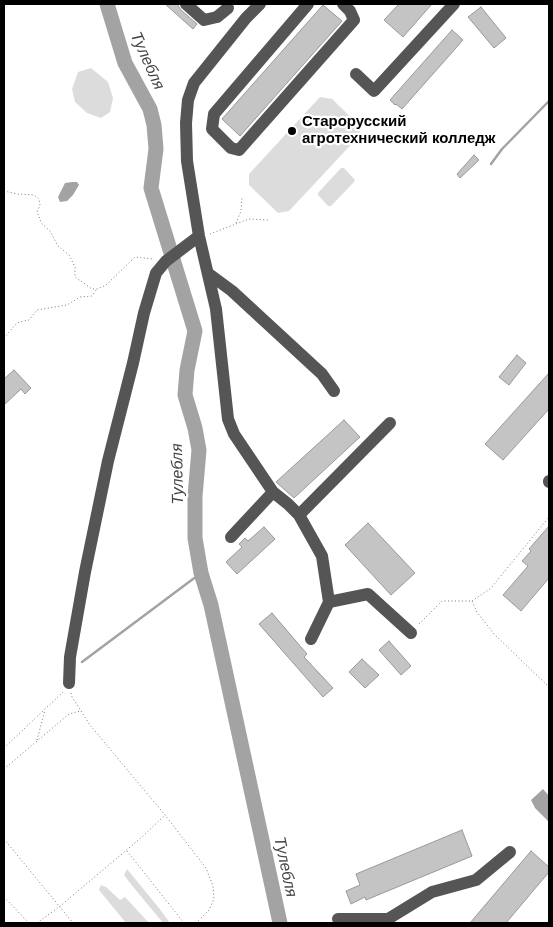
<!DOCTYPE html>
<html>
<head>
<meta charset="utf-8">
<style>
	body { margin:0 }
	#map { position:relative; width:553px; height:927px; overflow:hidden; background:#fff; font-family:Helvetica,sans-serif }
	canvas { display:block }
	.frame { position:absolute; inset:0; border:5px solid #000; pointer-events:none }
</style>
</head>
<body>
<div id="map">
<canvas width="553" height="927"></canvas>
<div class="frame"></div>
</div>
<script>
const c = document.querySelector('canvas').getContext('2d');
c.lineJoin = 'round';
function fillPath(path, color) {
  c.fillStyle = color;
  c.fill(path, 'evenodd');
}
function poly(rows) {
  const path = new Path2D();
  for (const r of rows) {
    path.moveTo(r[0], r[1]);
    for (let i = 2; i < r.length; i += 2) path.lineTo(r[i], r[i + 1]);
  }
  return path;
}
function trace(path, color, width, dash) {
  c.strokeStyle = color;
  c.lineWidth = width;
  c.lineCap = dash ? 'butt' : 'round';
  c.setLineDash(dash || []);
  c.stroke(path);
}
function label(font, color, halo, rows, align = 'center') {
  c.font = font + ' Helvetica,sans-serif';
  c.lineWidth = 4.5;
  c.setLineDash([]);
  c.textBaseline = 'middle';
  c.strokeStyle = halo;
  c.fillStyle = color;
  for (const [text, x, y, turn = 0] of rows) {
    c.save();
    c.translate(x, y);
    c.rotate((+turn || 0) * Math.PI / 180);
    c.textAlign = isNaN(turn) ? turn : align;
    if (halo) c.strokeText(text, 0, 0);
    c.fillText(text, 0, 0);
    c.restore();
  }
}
fillPath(poly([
	[91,68,108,82,113,98,110,112,101,118,87,113,75,102,72,89,78,72],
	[320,97,332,99,359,125,360,135,289,211,278,213,249,185,249,174],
	[341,168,344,168,355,180,354,182,331,206,328,206,318,195,318,193],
	[127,869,159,908,170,923,163,923,130,883,124,875],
	[101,885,106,887,120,900,125,897,149,923,126,923,99,890]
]), '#dcdcdc');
fillPath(poly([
	[72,182,77,182,79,185,73,195,67,201,60,202,58,197,65,183],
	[543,789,549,796,549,822,535,808,531,800]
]), '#a3a3a3');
trace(poly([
	[491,164,502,149,549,101],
	[82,662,201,573]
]), '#a3a3a3', 2.5);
trace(poly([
	[107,4,125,63,150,109,154,125,156,149,151,188,195,331,187,370,185,395,195,428,199,450,195,496,195,538,201,573,211,605,280,923]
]), '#a3a3a3', 15);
const building = poly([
	[165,4,177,4,181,10,197,24,193,29,165,4],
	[399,4,432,4,403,37,384,20,399,4],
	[323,5,342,21,240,136,222,119,323,5],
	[481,7,506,38,494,48,468,17,481,7],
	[452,30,463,40,402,109,396,104,395,105,390,100,452,30],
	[474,155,479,160,460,178,457,174,474,155],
	[517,355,526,363,509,385,499,377,517,355],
	[14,370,31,388,25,394,21,389,4,405,4,379,14,370],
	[549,373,549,409,503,460,485,444,549,373],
	[344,420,360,437,294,498,276,482,344,420],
	[368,523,415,573,391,595,345,545,368,523],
	[549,526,549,578,521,611,503,595,528,566,522,561,531,551,529,549,549,526],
	[264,527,275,539,237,574,226,562,242,547,239,544,245,538,248,541,264,527],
	[272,613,307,654,304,657,333,688,323,697,259,624,272,613],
	[389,641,411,666,401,675,379,650,389,641],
	[362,659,379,675,365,688,349,672,362,659],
	[462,830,472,856,366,900,365,897,351,904,346,891,360,885,356,874,462,830],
	[531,851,549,867,549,872,506,923,470,923,531,851]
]);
fillPath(building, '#c4c4c4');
trace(building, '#999', 1);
trace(poly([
	[4,191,17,194,34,195,39,199,40,205,37,212,42,224,50,231,58,246,69,255,75,267,75,277,92,289,97,289,106,285,135,257,153,259],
	[236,223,241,211,242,197],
	[210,234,249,219,268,220],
	[4,338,15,325,19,322,29,320,37,310,67,305,80,297,92,296,96,290],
	[472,601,491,588,549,517],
	[419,624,442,601,472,601,477,612,494,634,549,687],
	[71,693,72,697,90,725,165,815,206,868,213,886,214,899,209,910,196,923],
	[37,740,45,710],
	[4,748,63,692],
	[4,769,69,714,80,711],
	[4,839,73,923],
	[127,851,184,923],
	[4,897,29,923],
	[37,923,59,907,142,837,164,816]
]), '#777', 1, [1, 2.5]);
trace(poly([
	[186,4,204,20,217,17,228,8],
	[260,4,246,18,194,83,188,100,186,123,187,161,199,236,216,309,228,419,234,434,273,492,288,504,299,515,322,556,329,602,311,639],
	[308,4,214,114,212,129,231,148,239,150,354,20,350,11,343,4],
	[356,74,374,91,454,4],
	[209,274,232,291,322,374,334,391],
	[549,481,549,482],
	[299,515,390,423],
	[231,537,273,492],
	[329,602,368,594,411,633],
	[69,683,70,657,85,572,108,461,133,363,144,313,156,273,166,261,199,236],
	[338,919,388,919],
	[388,923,388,919,432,892,476,880,510,852]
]), '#555', 12);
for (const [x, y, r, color] of [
	[292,131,5,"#000"]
]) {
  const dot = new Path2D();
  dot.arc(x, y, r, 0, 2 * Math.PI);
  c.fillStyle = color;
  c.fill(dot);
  trace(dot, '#fff', 2);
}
label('bold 15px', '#000', '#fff', [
	["Старорусский",302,122],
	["агротехнический колледж",302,139]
], 'left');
label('italic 16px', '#444', '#fff', [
	["Тулебля",147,61,66],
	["Тулебля",178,474,-91],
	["Тулебля",285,867,78]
]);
</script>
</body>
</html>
